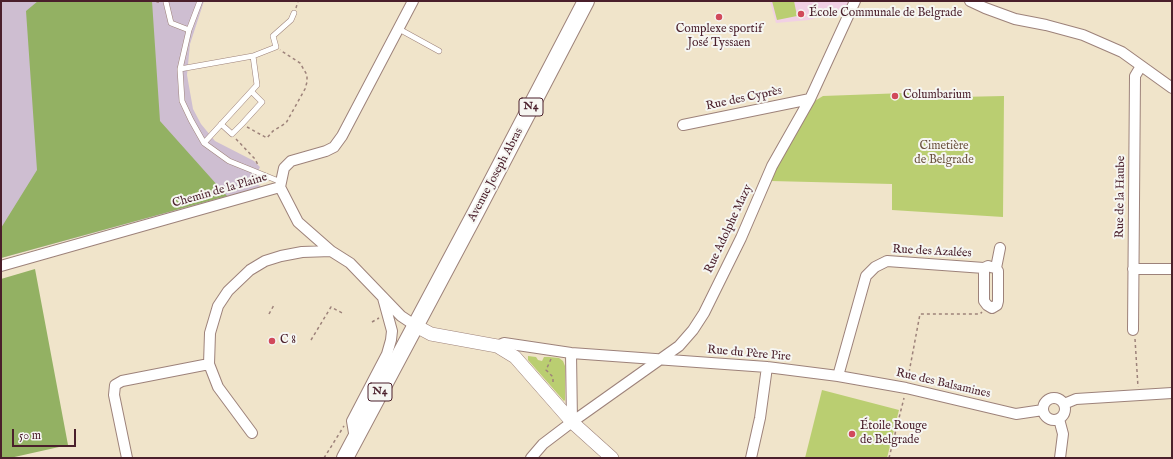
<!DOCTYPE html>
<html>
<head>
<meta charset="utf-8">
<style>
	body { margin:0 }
	#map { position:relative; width:1173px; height:459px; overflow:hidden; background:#f0e4ca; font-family:"IM FELL English",serif }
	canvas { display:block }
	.frame { position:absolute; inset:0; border:2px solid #4a1f2b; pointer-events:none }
	.scale { position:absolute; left:12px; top:429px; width:64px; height:18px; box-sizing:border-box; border:2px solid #4a1f2b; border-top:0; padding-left:5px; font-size:12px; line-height:14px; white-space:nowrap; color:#4a1f2b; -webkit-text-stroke:3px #f6f6f2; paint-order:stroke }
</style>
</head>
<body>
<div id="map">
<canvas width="1173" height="459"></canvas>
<div class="frame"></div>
<div class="scale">50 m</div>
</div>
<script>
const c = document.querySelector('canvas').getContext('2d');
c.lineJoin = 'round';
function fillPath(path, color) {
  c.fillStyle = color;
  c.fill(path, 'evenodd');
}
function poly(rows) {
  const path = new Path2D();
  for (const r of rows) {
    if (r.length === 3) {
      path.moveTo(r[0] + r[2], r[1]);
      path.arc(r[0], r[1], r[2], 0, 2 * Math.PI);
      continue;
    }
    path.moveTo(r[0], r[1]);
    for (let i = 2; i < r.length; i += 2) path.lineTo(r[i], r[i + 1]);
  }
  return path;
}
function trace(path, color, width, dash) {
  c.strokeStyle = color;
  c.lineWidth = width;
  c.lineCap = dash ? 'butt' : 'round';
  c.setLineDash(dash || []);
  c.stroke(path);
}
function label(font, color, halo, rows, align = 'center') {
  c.font = font + ' "IM FELL English",serif';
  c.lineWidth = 4;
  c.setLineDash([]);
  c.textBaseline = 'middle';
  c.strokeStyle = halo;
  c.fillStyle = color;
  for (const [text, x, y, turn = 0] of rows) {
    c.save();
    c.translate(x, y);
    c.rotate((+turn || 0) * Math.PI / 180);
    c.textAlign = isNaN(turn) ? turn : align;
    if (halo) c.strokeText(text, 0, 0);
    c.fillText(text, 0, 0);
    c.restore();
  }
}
fillPath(poly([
	[770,1,850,1,847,8,809,20,776,23]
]), '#f1d0e4');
fillPath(poly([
	[1,1,204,1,190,44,187,75,193,109,201,124,215,141,254,161,260,167,253,182,262,187,1,258]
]), '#cebed1');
fillPath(poly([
	[772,1,794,1,797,16,777,20],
	[959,91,959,97,1004,96,1003,217,892,210,892,184,771,181,772,173,813,102,823,96],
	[528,356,536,357,538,360,542,361,544,357,549,357,559,358,563,361,565,366,565,400,564,401,528,360],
	[822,390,899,410,887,458,805,458]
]), '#bace71');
fillPath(poly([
	[38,1,152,1,160,121,227,196,1,258,1,228,37,170,26,11],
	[35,269,68,445,10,458,1,458,1,279]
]), '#93b163');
const service = poly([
	[200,1,189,30,180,69,182,101,191,120,204,143,229,161,281,182],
	[166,2,171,23,189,30],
	[399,29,439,51],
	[253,56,276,47,273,36,291,20,294,13],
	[180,69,253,56,257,85,204,143],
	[221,124,232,134,242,124,262,102,252,92]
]);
const minor = poly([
	[970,1,985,8,1015,19,1046,25,1083,35,1122,52,1172,88],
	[683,125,810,99],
	[280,187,284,168,291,161,326,151,334,147,342,136,413,1],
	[280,187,298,222,331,251,350,263,401,316,416,326],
	[1,266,280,187],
	[996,268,1000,248],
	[1133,269,1172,269],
	[1133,330,1135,76,1141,66],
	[497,346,504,343,571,353,767,367,838,376,906,388,1016,414,1043,410],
	[571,353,572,422],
	[838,376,866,276,875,267,887,261,984,268,988,266,991,267,996,268,998,271,998,301,997,305,992,308,987,305,984,301,984,268],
	[1054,409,11],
	[1064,404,1076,399,1172,393],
	[1059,419,1063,434,1060,458],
	[252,433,218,387,209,364,210,333,218,306,228,291,250,270,265,261,281,256,302,252,331,251],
	[355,439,352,421,387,354,391,340,392,331,383,298],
	[127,458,114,395,115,385,122,381,209,364],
	[531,458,543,444,572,422,679,346,693,330,704,313,741,238,772,166,810,99,855,1],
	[751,458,760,418,767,367]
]);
const tertiary = poly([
	[416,326,431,334,497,346,515,357,572,422,612,458]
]);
const primary = poly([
	[345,458,476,212,586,1]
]);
trace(service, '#9d827a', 6);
trace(minor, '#9d827a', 12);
trace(tertiary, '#9d827a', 14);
trace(primary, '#9d827a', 18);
trace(poly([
	[157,1,157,2,160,2],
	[296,8,298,1],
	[247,127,267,138,273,131,286,123,305,89,307,82,307,75,300,63,280,50],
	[236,139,255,159,258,165],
	[269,314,274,305],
	[372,322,379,318],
	[1135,339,1138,387],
	[311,340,331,307,344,314],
	[551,359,546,370,553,377,553,383],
	[908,378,920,314,980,314,982,312],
	[324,458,344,426],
	[889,458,904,398]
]), '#9d827a', 1.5, [3, 3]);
trace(service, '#fff', 5);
trace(minor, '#fff', 10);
trace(tertiary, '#fff', 13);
trace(primary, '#fff', 16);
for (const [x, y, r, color] of [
	[801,14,4,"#d1495b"],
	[719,17,4,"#d1495b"],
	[895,96,4,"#d1495b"],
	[272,341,4,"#d1495b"],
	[852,434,4,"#d1495b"]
]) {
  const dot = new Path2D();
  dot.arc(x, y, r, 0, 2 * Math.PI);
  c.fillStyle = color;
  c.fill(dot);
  trace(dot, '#f6f6f2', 1.5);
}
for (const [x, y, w] of [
	[531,107,24],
	[380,392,24]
]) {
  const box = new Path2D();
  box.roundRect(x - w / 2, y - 9, w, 18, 3);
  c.fillStyle = '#f6f6f2';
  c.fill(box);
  trace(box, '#4a1f2b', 1);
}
label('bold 11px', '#4a1f2b', null, [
	["N4",531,107],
	["N4",380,392]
]);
label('12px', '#4a1f2b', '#f6f6f2', [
	["École Communale de Belgrade",809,14],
	["Complexe sportif",719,30,"center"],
	["José Tyssaen",719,44,"center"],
	["Columbarium",903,96],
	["C 8",280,341],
	["Étoile Rouge",860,427],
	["de Belgrade",860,441]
], 'left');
label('12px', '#4a1f2b', '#f6f6f2', [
	["Rue des Cyprès",744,99,-12],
	["Avenue Joseph Abras",496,175,-62],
	["Chemin de la Plaine",220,191,-16],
	["Rue de la Haube",1121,197,-89],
	["Rue Adolphe Mazy",729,229,-65],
	["Rue des Azalées",932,252,3],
	["Rue du Père Pire",749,354,5],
	["Rue des Balsamines",943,384,13]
]);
label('12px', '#6c5440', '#f6f6f2', [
	["Cimetière",944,147],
	["de Belgrade",944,161]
]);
</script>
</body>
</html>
